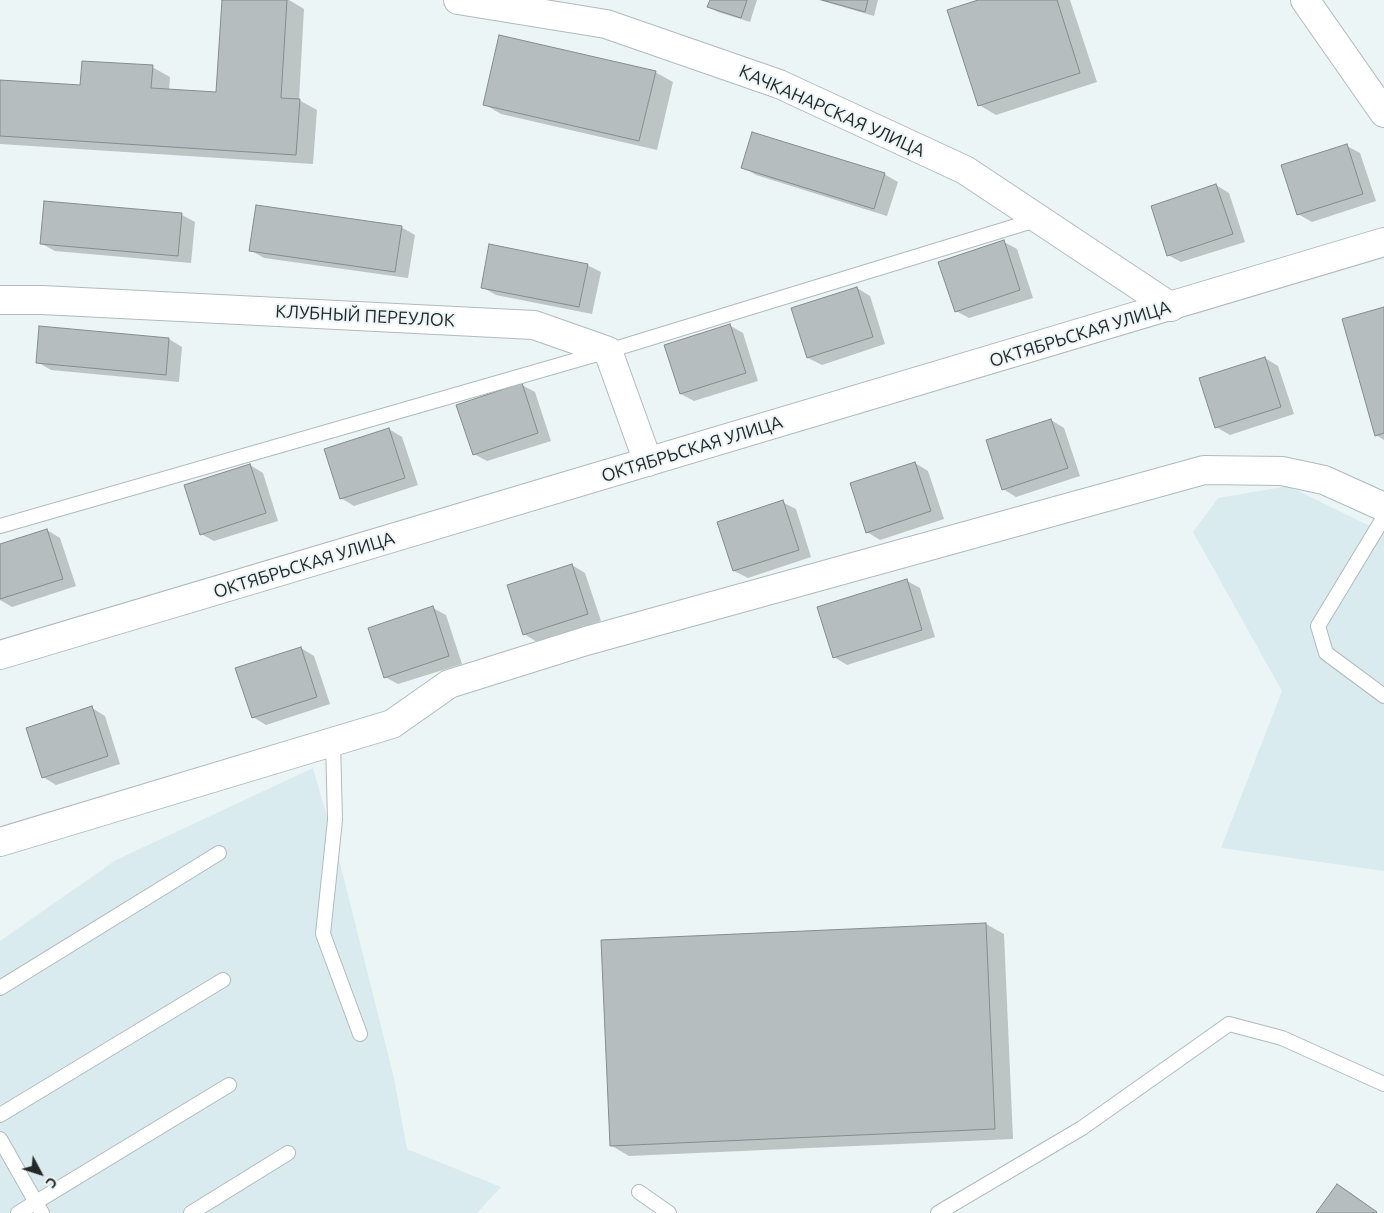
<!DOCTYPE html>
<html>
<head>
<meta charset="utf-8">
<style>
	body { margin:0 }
	#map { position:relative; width:1384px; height:1213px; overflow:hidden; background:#ecf5f6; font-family:Ubuntu,sans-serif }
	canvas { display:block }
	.north { position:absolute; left:15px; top:1148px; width:50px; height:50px; -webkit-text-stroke:4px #ecf5f6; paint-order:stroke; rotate:130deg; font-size:14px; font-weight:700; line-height:20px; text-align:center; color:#242728 }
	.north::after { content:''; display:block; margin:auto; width:18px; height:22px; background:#242728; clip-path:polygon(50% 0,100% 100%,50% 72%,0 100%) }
</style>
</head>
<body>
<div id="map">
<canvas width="1384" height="1213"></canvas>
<div class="north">С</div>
</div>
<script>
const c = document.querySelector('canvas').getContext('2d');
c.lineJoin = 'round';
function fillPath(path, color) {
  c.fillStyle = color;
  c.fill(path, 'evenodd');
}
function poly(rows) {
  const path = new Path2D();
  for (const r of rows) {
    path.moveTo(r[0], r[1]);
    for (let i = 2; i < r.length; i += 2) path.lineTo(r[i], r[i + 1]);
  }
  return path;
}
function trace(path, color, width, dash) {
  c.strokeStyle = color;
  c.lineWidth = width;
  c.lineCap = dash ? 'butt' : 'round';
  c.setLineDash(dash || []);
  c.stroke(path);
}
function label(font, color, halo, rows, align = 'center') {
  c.font = font + ' Ubuntu,sans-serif';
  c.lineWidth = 4;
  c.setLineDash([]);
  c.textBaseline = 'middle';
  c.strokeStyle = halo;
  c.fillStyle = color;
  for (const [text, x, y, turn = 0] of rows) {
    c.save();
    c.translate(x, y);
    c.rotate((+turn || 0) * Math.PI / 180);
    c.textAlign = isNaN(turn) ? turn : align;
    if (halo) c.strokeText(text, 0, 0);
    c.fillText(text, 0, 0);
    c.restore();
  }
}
fillPath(poly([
	[1288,486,1384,533,1384,871,1221,848,1282,691,1193,532,1218,498],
	[313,768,339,859,394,1078,407,1149,501,1187,477,1213,0,1213,0,941,116,860]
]), '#d9ebef');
fillPath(poly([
	[224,0,289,0,304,9,299,100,317,110,313,164,0,144,0,81,81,86,152,67,170,77,169,91,217,94],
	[711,0,757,0,750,22,718,12,709,7],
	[819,0,878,0,874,16],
	[982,0,1070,0,1097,82,996,115,979,105],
	[655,72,673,82,657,150,501,114,484,104],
	[1347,146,1360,153,1376,201,1312,222,1298,214],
	[743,167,884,174,898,182,887,216,756,175],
	[1216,185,1229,193,1245,242,1181,262,1168,255],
	[182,215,195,222,191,263,55,251,42,244],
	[401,227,415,235,408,278,264,258,250,250],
	[1004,242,1017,249,1033,298,969,318,956,311],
	[587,265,601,272,592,314,496,295,482,287],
	[857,288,870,296,885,344,822,365,808,358],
	[1384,308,1384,440,1376,435],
	[729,325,743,333,758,381,694,401,681,394],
	[41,327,169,339,182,347,179,382,51,370,37,362],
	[1265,358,1278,366,1294,414,1230,435,1216,427],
	[522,385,535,392,551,441,487,461,474,454],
	[1051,420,1064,428,1080,476,1016,497,1003,489],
	[389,429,402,437,418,485,354,506,341,498],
	[915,463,928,471,944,519,880,540,867,532],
	[250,465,263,473,278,521,214,541,201,534],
	[782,502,796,509,811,557,748,578,734,571,719,522],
	[47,530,60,538,76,586,12,607,0,600,0,546],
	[572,565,585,573,601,621,537,642,524,634],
	[907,581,920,588,935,637,847,665,834,657],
	[433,608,446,615,462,664,398,684,385,677],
	[301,648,314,656,330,704,266,725,253,717],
	[92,708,105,716,120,764,56,785,43,777],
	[986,924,1004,934,1013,1139,629,1156,612,1146,603,941],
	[1338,1185,1351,1193,1378,1213,1318,1213]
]), '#0003');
const building = poly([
	[222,0,287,0,281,98,300,99,296,155,0,136,0,80,80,85,82,61,153,65,151,88,216,92,222,0],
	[710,0,747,0,741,18,707,7,710,0],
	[822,0,868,0,865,12,822,0],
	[978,0,1057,0,1080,73,978,106,947,10,978,0],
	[499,35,656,71,639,141,483,105,499,35],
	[752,132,885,173,874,209,741,168,752,132],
	[1347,144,1363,194,1297,215,1281,165,1347,144],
	[1216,184,1233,234,1167,256,1151,206,1216,184],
	[44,201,182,213,178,256,40,244,44,201],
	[256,205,402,226,395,272,249,251,256,205],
	[1004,240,1020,290,955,312,938,262,1004,240],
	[489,244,588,264,579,307,481,288,489,244],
	[857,287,873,337,807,358,791,308,857,287],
	[1384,307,1384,433,1375,436,1342,319,1384,307],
	[730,324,746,373,680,394,664,345,730,324],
	[39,326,169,338,166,375,36,363,39,326],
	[1265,357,1281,407,1215,428,1199,378,1265,357],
	[522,383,538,433,473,455,456,405,522,383],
	[1051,419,1068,468,1002,490,986,440,1051,419],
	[389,428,405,478,340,499,324,449,389,428],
	[915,462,931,511,866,533,850,483,915,462],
	[250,464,266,513,200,535,184,485,250,464],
	[783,500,799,550,733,571,717,522,783,500],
	[47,529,63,579,0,599,0,544,47,529],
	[572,564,588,614,523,635,507,585,572,564],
	[907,579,922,630,833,658,817,607,907,579],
	[433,606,449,656,384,678,368,628,433,606],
	[301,647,317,697,252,718,235,668,301,647],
	[92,706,108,756,42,778,26,728,92,706],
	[986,923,995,1129,610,1146,601,940,986,923],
	[1337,1184,1377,1212,1376,1213,1316,1213,1337,1184]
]);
fillPath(building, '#b5bdbf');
trace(building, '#848c8e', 1);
const service = poly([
	[1384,517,1318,626,1326,653,1384,696],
	[0,526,608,351,1039,219],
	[333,742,335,820,323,934,360,1034],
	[0,988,219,853],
	[0,1115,223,980],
	[0,1139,42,1213],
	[639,1192,669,1213],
	[18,1213,229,1085],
	[191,1213,288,1153],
	[938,1213,1082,1128,1229,1024,1282,1038,1384,1084]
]);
const minor = poly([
	[458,0,606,24,779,84,965,170,1171,307],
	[1305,0,1384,113],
	[0,300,42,300,534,325,608,351,648,462],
	[0,842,392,724,449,684,586,641,1204,470,1282,471,1324,480,1384,507]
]);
const tertiary = poly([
	[0,655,1384,242]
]);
trace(service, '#b1babc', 16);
trace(minor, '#b1babc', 30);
trace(tertiary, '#b1babc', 30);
trace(service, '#fff', 14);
trace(minor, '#fff', 28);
trace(tertiary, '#fff', 28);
label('18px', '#242728', '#ecf5f6', [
	["КАЧКАНАРСКАЯ УЛИЦА",832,111,24],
	["КЛУБНЫЙ ПЕРЕУЛОК",365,316,3],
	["ОКТЯБРЬСКАЯ УЛИЦА",1080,334,-17],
	["ОКТЯБРЬСКАЯ УЛИЦА",692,449,-17],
	["ОКТЯБРЬСКАЯ УЛИЦА",304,565,-17]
]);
</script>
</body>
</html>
